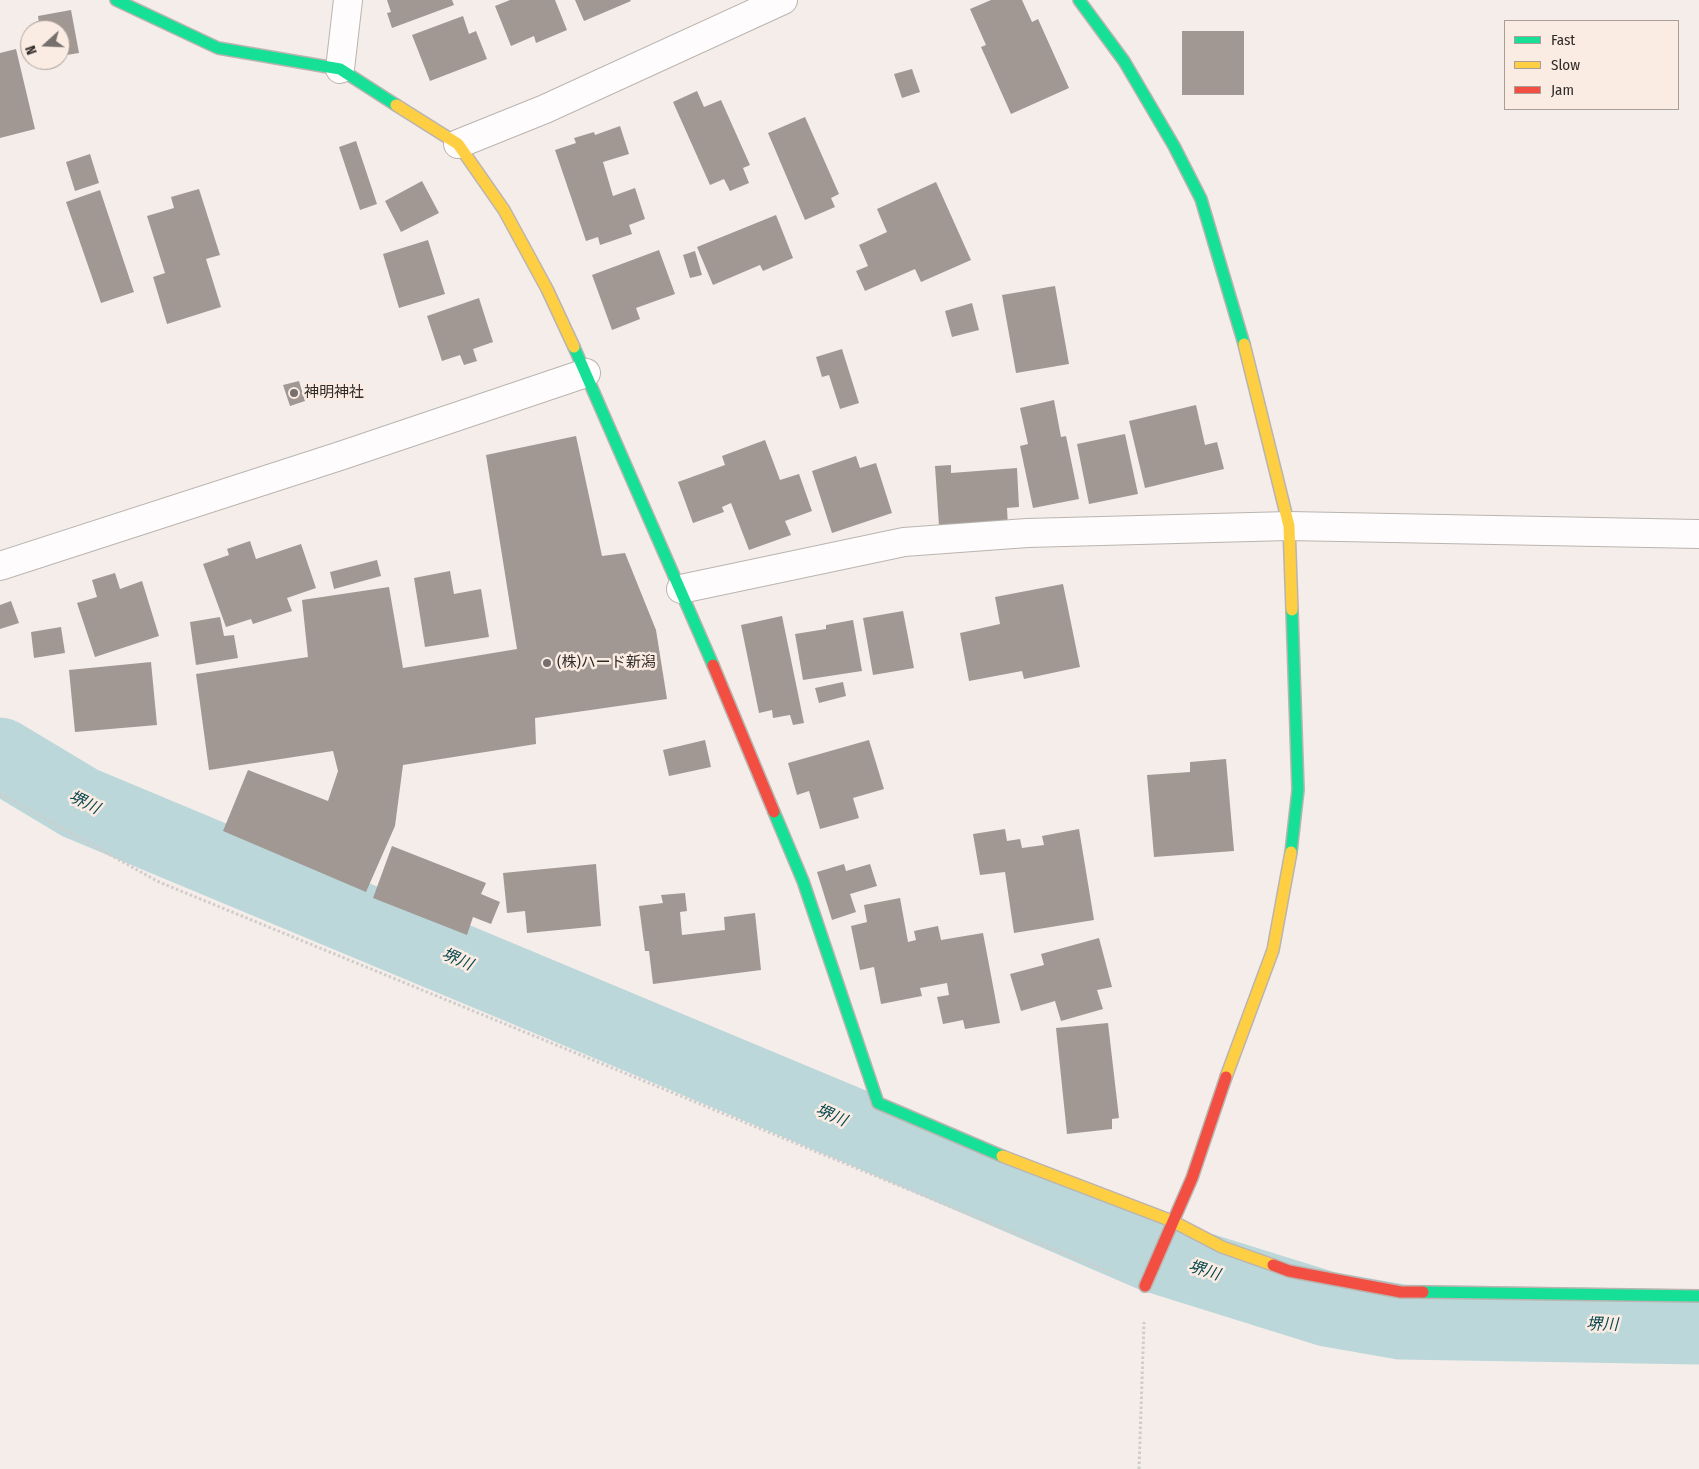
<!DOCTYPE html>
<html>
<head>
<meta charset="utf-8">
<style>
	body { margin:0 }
	#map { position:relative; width:1699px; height:1469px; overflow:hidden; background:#f5ede9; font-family:"Fira Sans Condensed",sans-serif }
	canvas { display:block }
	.legend { position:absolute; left:1504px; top:20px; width:175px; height:90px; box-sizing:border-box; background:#fbece3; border:1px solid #aa9f98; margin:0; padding:6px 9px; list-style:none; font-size:15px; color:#312b28 }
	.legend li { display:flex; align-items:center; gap:10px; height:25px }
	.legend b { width:25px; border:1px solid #aa9f98 }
	.north { position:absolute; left:20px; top:20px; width:50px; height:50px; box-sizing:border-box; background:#fbece3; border:1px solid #aa9f98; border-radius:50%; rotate:250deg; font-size:14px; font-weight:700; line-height:20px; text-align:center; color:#312b28 }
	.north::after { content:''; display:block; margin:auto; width:18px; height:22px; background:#766f6c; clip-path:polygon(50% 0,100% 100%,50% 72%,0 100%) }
</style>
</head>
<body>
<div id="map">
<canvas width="1699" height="1469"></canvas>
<ul class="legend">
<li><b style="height:6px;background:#16e098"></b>Fast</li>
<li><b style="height:6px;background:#ffcf43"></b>Slow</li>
<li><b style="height:6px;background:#f24e42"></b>Jam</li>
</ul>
<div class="north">N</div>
</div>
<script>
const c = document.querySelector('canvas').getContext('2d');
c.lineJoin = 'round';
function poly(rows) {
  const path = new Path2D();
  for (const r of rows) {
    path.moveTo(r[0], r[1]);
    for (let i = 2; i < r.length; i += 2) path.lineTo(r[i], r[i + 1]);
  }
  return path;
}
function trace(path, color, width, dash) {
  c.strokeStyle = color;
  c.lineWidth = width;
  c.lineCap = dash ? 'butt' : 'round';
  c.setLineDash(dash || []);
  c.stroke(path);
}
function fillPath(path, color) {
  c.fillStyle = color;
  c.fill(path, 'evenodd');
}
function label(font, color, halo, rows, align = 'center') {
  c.font = font + ' "Fira Sans Condensed","Noto Sans JP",sans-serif';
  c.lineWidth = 5;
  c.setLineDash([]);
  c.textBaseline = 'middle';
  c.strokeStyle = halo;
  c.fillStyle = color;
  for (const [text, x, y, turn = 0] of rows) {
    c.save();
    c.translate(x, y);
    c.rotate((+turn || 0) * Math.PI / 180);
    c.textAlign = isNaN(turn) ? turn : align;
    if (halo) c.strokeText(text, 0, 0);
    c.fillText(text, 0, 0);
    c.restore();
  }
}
trace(poly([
	[0,755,80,803,873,1134,1154,1255,1327,1309,1401,1322,1699,1327]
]), '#bbd7da', 75);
fillPath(poly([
	[387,0,452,0,454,5,392,28,387,13,391,12],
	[510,0,555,0,567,30,536,43,534,36,511,46,495,6],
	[575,0,630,0,631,1,584,21],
	[991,0,1022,0,1032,22,1038,19,1069,88,1011,114,981,47,986,45,970,9],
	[71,10,79,53,60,56,60,30,40,30,38,16],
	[463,16,469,34,476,31,487,59,430,81,412,35],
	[1182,31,1244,31,1244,95,1182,95],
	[16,49,35,129,0,138,0,53],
	[912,69,920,92,902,98,894,74],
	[697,91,704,107,721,100,750,165,743,168,749,183,730,191,724,179,710,185,673,102],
	[805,117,839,194,831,198,835,207,805,220,768,133],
	[620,126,629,154,603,162,613,196,635,188,645,219,629,225,632,234,600,245,598,237,586,241,555,150,576,143,574,138,594,132,595,135],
	[356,141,377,204,360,210,339,147],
	[90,154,99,183,75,191,66,162],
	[422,181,439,213,401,232,385,201],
	[936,182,971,260,921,282,915,269,865,291,856,271,868,266,859,245,887,232,877,209],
	[199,189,220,255,206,259,221,307,167,324,153,277,165,273,147,216,174,208,171,197],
	[100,190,134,292,101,303,66,202],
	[776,215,793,258,763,271,760,265,713,285,697,247],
	[428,240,445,294,399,308,383,254],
	[659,250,675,294,636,308,640,319,612,330,592,275],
	[695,251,702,275,690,278,683,255],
	[1055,286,1069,364,1016,373,1002,295],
	[479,298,493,342,473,349,477,361,464,365,460,355,442,361,427,316],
	[972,303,979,330,952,337,945,311],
	[842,349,859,403,840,409,829,375,822,377,816,357],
	[299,381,305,401,290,406,283,385],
	[1054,400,1061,437,1066,436,1079,499,1033,508,1020,446,1028,444,1020,408],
	[1196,405,1205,445,1217,442,1224,469,1145,488,1129,421],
	[1125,434,1138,494,1089,504,1077,444],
	[576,436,602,556,625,553,656,630,667,699,535,718,536,744,403,765,395,826,366,892,223,831,248,770,328,801,338,771,333,751,209,770,196,674,308,657,302,600,389,587,403,668,517,649,486,455],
	[765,440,780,480,799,474,812,511,785,521,791,535,749,550,731,503,722,507,724,512,693,523,678,482,725,465,722,456],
	[856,456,860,468,876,463,892,513,832,533,812,471],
	[951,465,951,473,1017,468,1019,507,1007,508,1008,527,939,526,935,466],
	[250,541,256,559,301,544,316,588,287,598,292,611,253,624,251,619,226,627,203,564,229,555,227,549],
	[377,560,381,576,334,589,330,572],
	[450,571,454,594,481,589,489,637,425,647,414,578],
	[115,573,120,589,142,581,159,636,95,657,77,603,97,597,92,580],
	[1063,584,1080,667,1024,679,1022,671,969,681,960,633,1000,624,995,597],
	[11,601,19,623,0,629,0,605],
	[903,611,914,668,873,675,863,618],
	[782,616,804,723,793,725,790,715,773,718,772,710,759,713,741,625],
	[220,617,224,636,234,635,238,658,196,665,190,622],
	[853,620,862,671,803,680,795,634,826,629,826,625],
	[61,627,65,653,34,658,31,632],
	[151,662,157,725,75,732,69,670],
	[843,682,846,696,819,703,815,688],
	[705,740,711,767,669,776,663,750],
	[869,740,884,789,853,798,859,818,820,829,809,791,797,795,788,763],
	[1226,759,1234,851,1154,857,1147,775,1190,772,1190,762],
	[1005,829,1007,841,1020,839,1022,848,1044,845,1042,836,1079,829,1094,920,1014,933,1005,872,980,875,973,834],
	[392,846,486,883,481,894,500,902,491,924,473,917,467,935,373,898],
	[596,864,601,926,527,933,525,911,507,913,503,873],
	[844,864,846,871,870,864,877,886,850,894,856,912,832,920,817,872],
	[685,893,687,911,680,912,682,935,725,930,724,917,755,913,761,970,653,984,649,951,645,951,639,906,663,903,661,895],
	[900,898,908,942,916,940,914,931,938,926,941,940,983,933,1000,1023,965,1029,963,1020,943,1024,937,997,949,995,947,983,920,988,922,996,881,1004,874,967,860,970,851,926,867,922,864,905],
	[1099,938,1112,987,1097,990,1103,1009,1061,1021,1055,1001,1021,1011,1010,974,1044,965,1041,954],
	[1108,1023,1119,1118,1112,1119,1112,1129,1067,1134,1056,1028]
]), '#a19893');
const street = poly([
	[340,69,348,0],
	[458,144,545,109,783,0],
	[0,566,340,456,586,373],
	[681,589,904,542,1027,533,1289,526,1699,534]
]);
const fast = poly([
	[116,0,218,48,340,69,396,105],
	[1079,0,1124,61,1174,146,1201,199,1244,344],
	[574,347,713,665],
	[774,812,803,881,878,1103,1002,1156],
	[1291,852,1298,790,1292,610],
	[1423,1292,1699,1296]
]);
const slow = poly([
	[396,105,458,144,504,210,547,289,574,347],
	[1244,344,1289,526,1292,610],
	[1226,1077,1273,950,1291,852],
	[1002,1156,1172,1221,1222,1247,1273,1265]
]);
const jam = poly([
	[713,665,774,812],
	[1273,1265,1289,1271,1401,1292,1423,1292],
	[1145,1286,1192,1178,1226,1077]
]);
trace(street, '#bab4b0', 30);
trace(fast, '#bab4b0', 14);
trace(slow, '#bab4b0', 14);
trace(jam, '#bab4b0', 14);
trace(poly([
	[0,794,159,882,1112,1273],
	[1139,1469,1144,1322]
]), '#cfcdcb', 3, [2.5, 2.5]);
trace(street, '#fefcfc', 28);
trace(fast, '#16e098', 11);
trace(slow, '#ffcf43', 11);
trace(jam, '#f24e42', 11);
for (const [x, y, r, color] of [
	[294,393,5,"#766f6c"],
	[547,663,5,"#766f6c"]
]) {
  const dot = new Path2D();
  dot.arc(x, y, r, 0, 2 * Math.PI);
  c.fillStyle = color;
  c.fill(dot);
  trace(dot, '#fbece3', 2);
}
label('15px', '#312b28', '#fbece3', [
	["神明神社",304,393],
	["(株)ハード新潟",557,663]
], 'left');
label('italic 16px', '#084951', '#fbece3', [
	["堺川",84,803,26],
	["堺川",457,960,23],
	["堺川",831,1116,23],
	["堺川",1204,1271,17],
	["堺川",1602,1325,1]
]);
</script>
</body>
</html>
